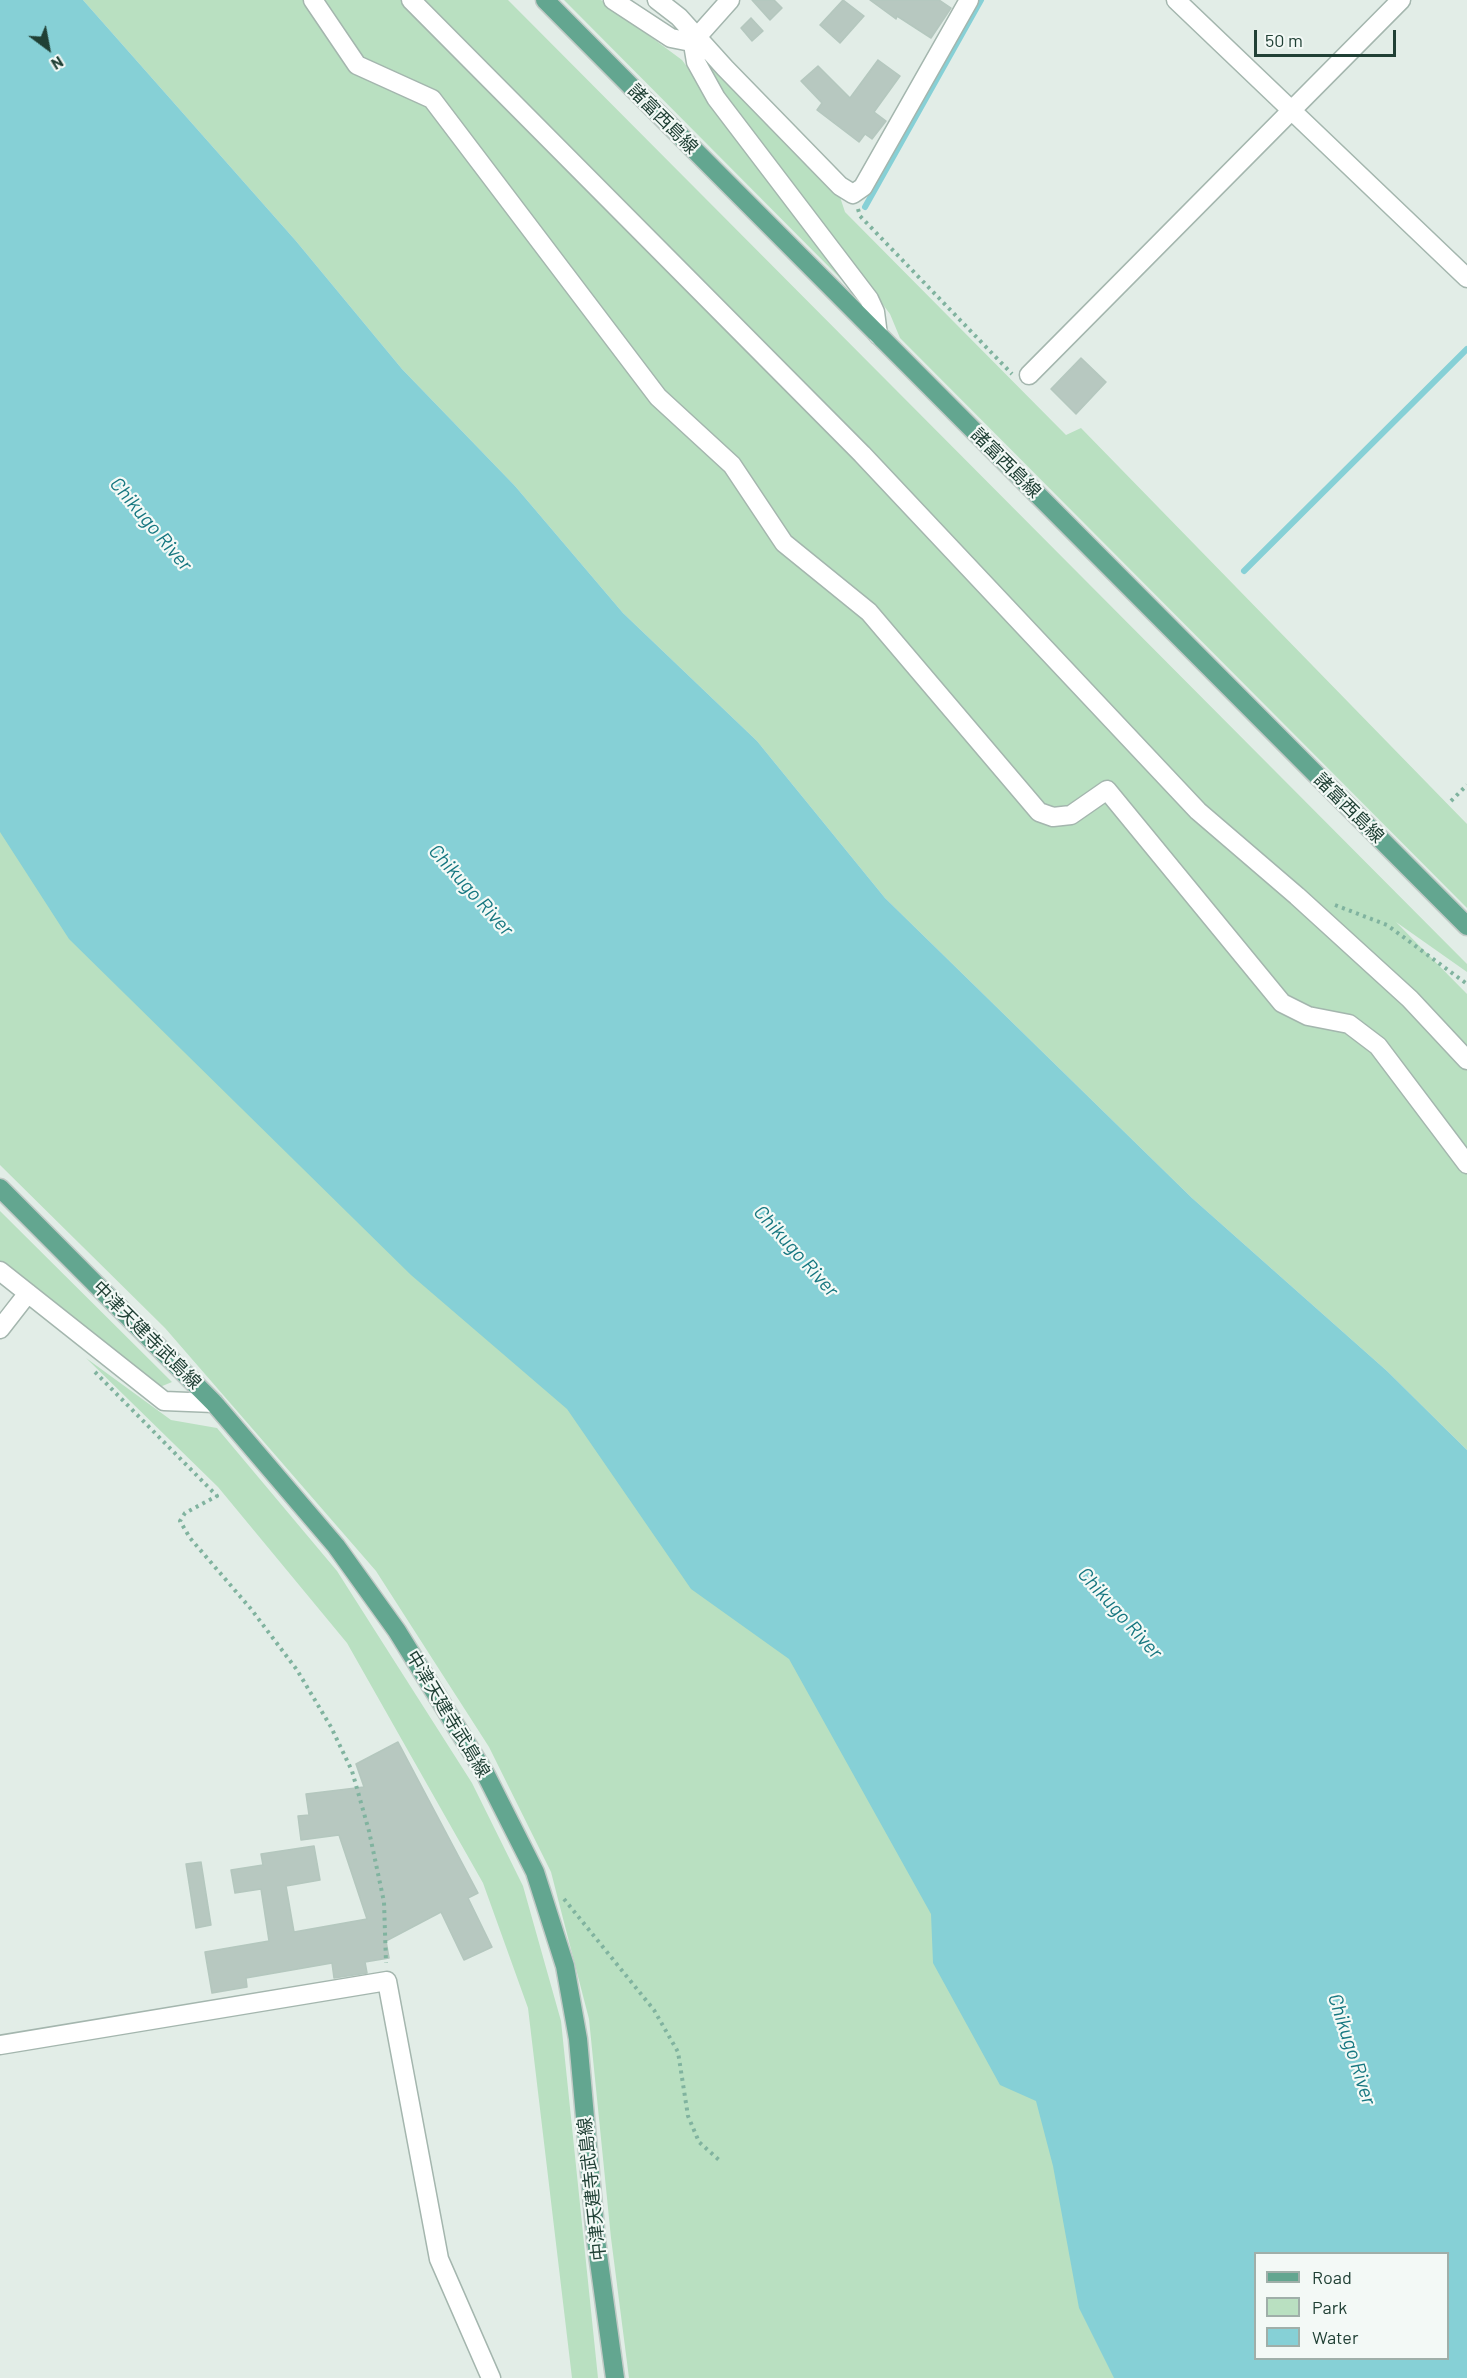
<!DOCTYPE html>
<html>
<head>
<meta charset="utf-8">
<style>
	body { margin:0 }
	#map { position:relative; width:1467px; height:2378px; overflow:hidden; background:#e2ede7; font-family:Barlow,sans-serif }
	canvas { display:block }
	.legend { position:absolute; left:1254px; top:2252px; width:195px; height:108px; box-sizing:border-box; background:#f3f9f6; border:2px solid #9fafa9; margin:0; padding:8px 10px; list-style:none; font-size:18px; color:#204035 }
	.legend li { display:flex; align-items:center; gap:12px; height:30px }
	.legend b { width:30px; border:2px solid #9fafa9 }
	.north { position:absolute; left:18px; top:18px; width:60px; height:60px; -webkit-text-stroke:4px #f3f9f6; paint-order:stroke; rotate:148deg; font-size:16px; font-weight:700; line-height:24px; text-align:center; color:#204035 }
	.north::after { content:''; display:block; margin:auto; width:21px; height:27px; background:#204035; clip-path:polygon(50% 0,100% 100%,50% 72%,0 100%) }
	.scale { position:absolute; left:1254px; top:30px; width:142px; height:27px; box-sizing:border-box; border:3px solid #204035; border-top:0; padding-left:8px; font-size:18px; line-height:21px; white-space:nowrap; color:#204035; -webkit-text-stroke:4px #f3f9f6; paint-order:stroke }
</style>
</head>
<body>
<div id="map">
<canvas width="1467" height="2378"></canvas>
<ul class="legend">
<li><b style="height:8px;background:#63a690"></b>Road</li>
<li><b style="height:16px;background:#b9e0c1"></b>Park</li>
<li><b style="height:16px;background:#86d0d6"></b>Water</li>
</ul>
<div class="north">N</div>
<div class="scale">50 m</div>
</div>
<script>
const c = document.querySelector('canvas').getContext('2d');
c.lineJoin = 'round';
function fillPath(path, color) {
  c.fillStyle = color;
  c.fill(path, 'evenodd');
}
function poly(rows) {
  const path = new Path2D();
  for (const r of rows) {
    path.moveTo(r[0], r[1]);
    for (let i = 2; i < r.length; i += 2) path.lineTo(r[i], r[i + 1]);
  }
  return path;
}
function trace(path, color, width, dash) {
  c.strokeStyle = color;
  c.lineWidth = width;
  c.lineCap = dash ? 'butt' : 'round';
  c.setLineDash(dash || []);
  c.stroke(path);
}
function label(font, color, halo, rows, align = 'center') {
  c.font = font + ' Barlow,"Noto Sans JP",sans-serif';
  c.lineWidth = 4.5;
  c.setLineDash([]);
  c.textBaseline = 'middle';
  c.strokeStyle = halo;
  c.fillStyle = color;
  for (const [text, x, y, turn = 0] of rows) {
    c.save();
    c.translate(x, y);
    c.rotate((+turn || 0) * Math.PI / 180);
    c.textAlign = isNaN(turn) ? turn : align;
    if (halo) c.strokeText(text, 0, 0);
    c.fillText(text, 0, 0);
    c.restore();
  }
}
fillPath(poly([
	[83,0,508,0,1467,964,1467,972,1396,922,1467,994,1467,1450,1387,1371,1192,1198,885,898,757,741,623,613,515,486,402,369,296,241],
	[564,0,601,0,682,60,851,289],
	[704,54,839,194,845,212,1066,435,1081,428,1467,824,1467,908,900,338,890,314,711,76],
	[0,796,449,1258,947,1816,1155,2378,629,2378,611,2238,589,2019,551,1872,489,1747,376,1571,165,1328,0,1165],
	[0,1211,172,1382,155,1389,0,1261],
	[86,1358,171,1420,217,1428,337,1571,472,1783,523,1886,561,2021,598,2378,572,2378,528,2008,483,1883,347,1643,218,1487]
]), '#b9e0c1');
fillPath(poly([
	[0,0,83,0,296,241,402,369,515,486,623,613,757,741,885,898,1192,1198,1387,1371,1467,1450,1467,2378,1114,2378,1079,2308,1053,2166,1036,2101,1000,2085,933,1963,931,1914,789,1659,691,1589,567,1409,411,1275,69,939,0,832],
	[1256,2254,1448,2254,1448,2358,1256,2358]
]), '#86d0d6');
trace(poly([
	[865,207,981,0],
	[1244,571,1467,349]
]), '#86d0d6', 6);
const building = poly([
	[752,0,774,0,782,8,770,20,752,0],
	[843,0,864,16,840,43,820,25,843,0],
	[870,0,939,0,951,8,931,38,897,16,896,19,870,0],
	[751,18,763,31,752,41,741,28,751,18],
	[878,60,900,76,874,112,886,121,872,139,865,134,859,142,817,110,822,103,801,81,818,66,850,98,878,60],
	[1081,358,1106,382,1076,414,1051,389,1081,358],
	[398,1742,478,1893,468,1898,492,1947,464,1960,441,1912,386,1941,389,1958,365,1962,367,1973,334,1978,332,1963,246,1978,247,1987,212,1993,205,1952,269,1941,261,1889,235,1893,231,1870,263,1865,261,1854,314,1846,320,1880,286,1886,294,1932,367,1919,339,1835,301,1840,298,1816,309,1815,306,1794,364,1787,356,1764,398,1742],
	[201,1862,211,1925,196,1928,186,1864,201,1862]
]);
fillPath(building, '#b7c8c0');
trace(building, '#b4c7be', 1.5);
const minor = poly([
	[313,0,357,65,432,99,658,397,732,465,784,543,869,612,1039,812,1053,817,1071,815,1107,790,1282,1003,1308,1016,1349,1024,1378,1046,1467,1164],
	[411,0,862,454,1198,811,1297,896,1410,999,1467,1060],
	[613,0,671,38,686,41,697,37,730,0],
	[657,0,679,17,725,68,840,186,853,194,863,187,969,0],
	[1176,0,1467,278],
	[697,37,694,50,696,62,716,98,869,299,875,312,878,335],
	[1029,375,1401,0],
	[0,1271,164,1401,214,1403],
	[0,1329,28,1293],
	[0,2045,387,1981,439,2259,491,2378]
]);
const major = poly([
	[545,0,1467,926],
	[0,1188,214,1403,336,1546,397,1631,486,1775,535,1872,565,1966,578,2039,596,2240,615,2378]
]);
trace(minor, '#a4b6ae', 21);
trace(major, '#c1cac6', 21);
trace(poly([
	[858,209,860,216,1012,374],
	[1451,801,1467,785],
	[1335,905,1387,925,1467,984],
	[95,1372,217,1496,185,1513,180,1521,190,1538,251,1609,297,1670,331,1727,352,1771,369,1831,384,1902,386,1963],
	[564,1899,654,2010,678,2052,688,2116,699,2142,719,2160]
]), '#80b39f', 4, [3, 4.5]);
trace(minor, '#fff', 18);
trace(major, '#63a690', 18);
label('18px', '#204035', '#f3f9f6', [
	["諸富西島線",663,119,45],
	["諸富西島線",1006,463,45],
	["諸富西島線",1349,808,45],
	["中津天建寺武島線",147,1335,45],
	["中津天建寺武島線",448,1714,59],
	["中津天建寺武島線",592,2189,-96]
]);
label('italic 20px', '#167780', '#f3f9f6', [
	["Chikugo River",151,524,50],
	["Chikugo River",471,890,48],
	["Chikugo River",796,1251,48],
	["Chikugo River",1120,1613,48],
	["Chikugo River",1352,2049,72]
]);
</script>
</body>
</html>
